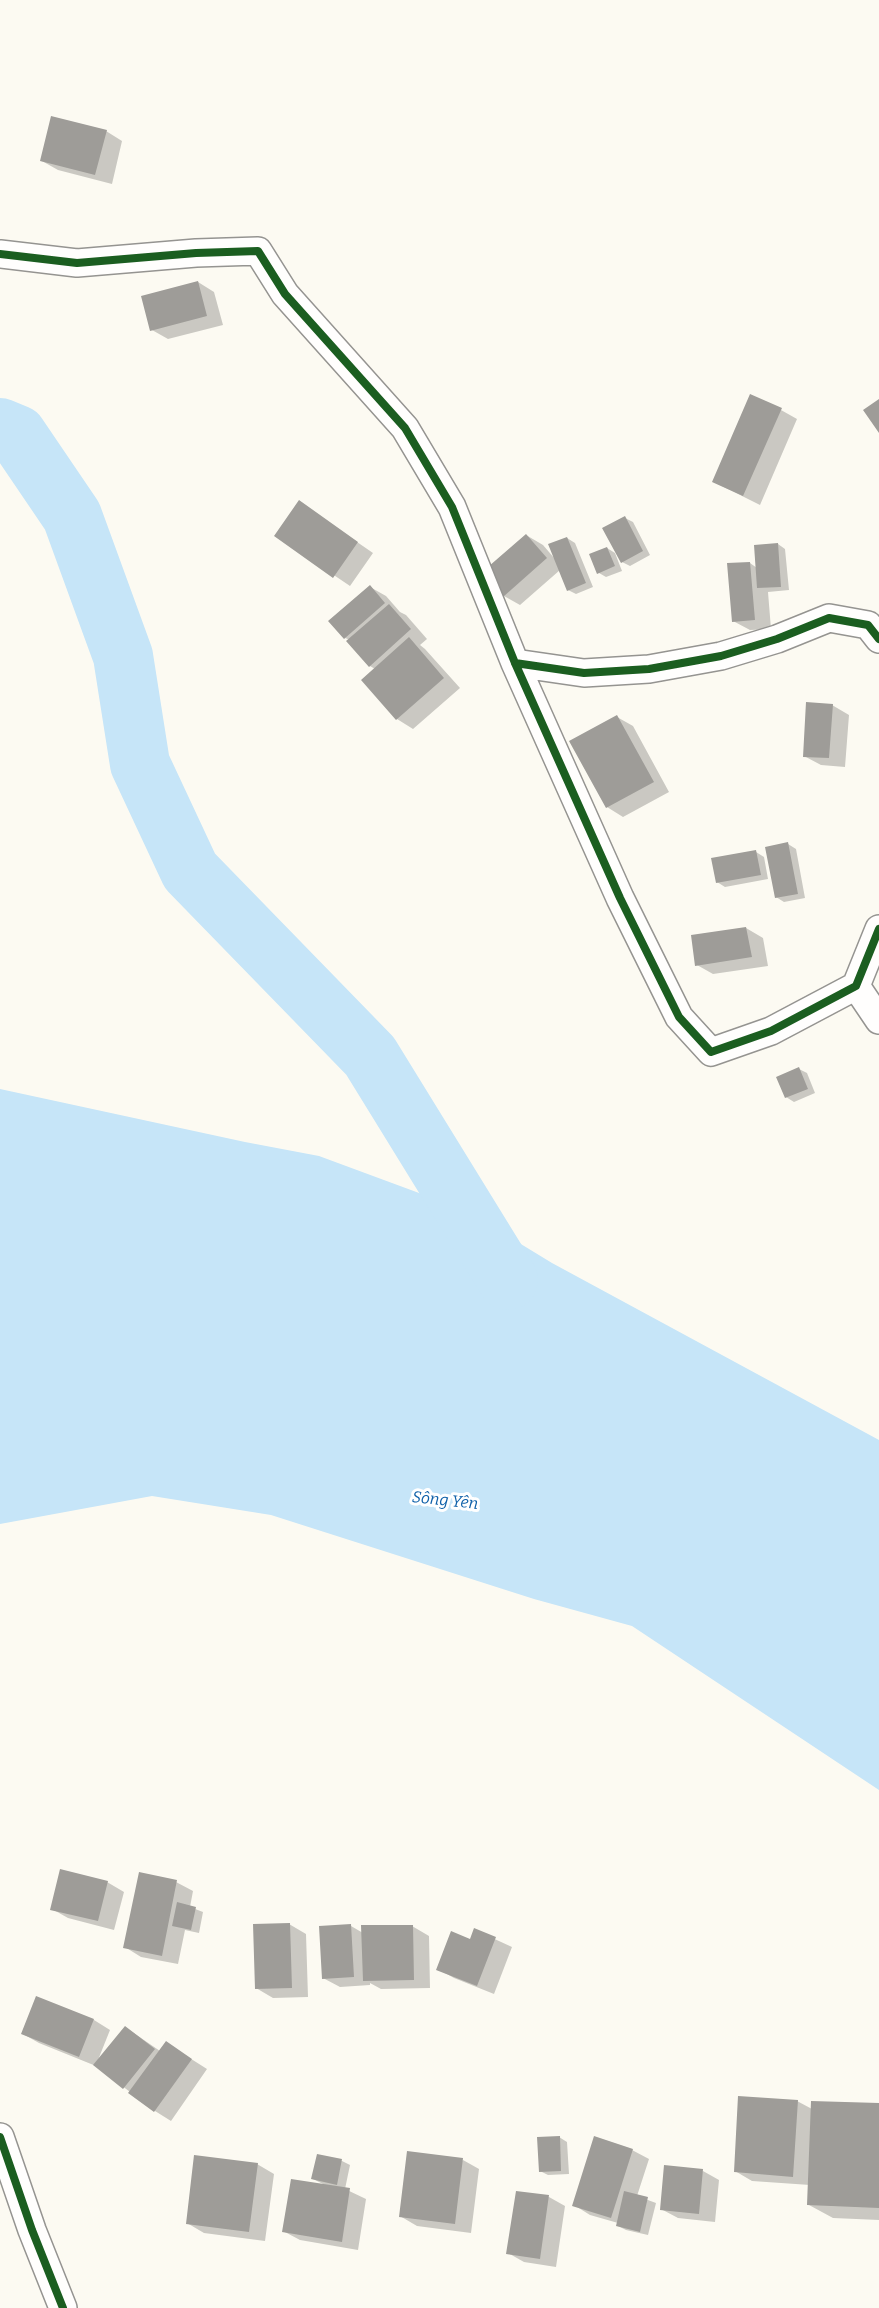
<!DOCTYPE html>
<html>
<head>
<meta charset="utf-8">
<style>
	body { margin:0 }
	canvas { display:block; background:#fcfaf2 }
</style>
</head>
<body>
<canvas width="879" height="2308"></canvas>
<script>
const c = document.querySelector('canvas').getContext('2d');
c.lineJoin = 'round';
function fillPath(path, color) {
  c.fillStyle = color;
  c.fill(path, 'evenodd');
}
function poly(rows) {
  const path = new Path2D();
  for (const r of rows) {
    path.moveTo(r[0], r[1]);
    for (let i = 2; i < r.length; i += 2) path.lineTo(r[i], r[i + 1]);
  }
  return path;
}
function trace(path, color, width, dash) {
  c.strokeStyle = color;
  c.lineWidth = width;
  c.lineCap = dash ? 'butt' : 'round';
  c.setLineDash(dash || []);
  c.stroke(path);
}
function label(font, color, halo, rows, align = 'center') {
  c.font = font + ' Bitter,serif';
  c.lineWidth = 6;
  c.setLineDash([]);
  c.textBaseline = 'middle';
  c.strokeStyle = halo;
  c.fillStyle = color;
  for (const [text, x, y, turn = 0] of rows) {
    c.save();
    c.translate(x, y);
    c.rotate((+turn || 0) * Math.PI / 180);
    c.textAlign = isNaN(turn) ? turn : align;
    if (halo) c.strokeText(text, 0, 0);
    c.fillText(text, 0, 0);
    c.restore();
  }
}
fillPath(poly([
	[0,1089,245,1142,319,1156,465,1210,552,1263,879,1440,879,1790,632,1626,534,1599,271,1515,152,1496,0,1524]
]), '#c6e5f8');
fillPath(poly([
	[106,131,122,141,112,184,58,170,42,161],
	[198,282,214,292,223,325,168,339,152,330],
	[781,410,797,419,760,505,714,482],
	[299,502,373,553,350,586,276,536],
	[625,518,633,522,650,555,630,566,622,562],
	[526,535,543,545,555,559,567,538,575,543,593,587,576,594,568,590,560,570,520,605,504,596],
	[778,544,785,549,789,590,768,592,771,629,750,630,733,621,750,563,757,568],
	[607,548,615,553,622,571,606,577,599,573],
	[370,587,386,596,400,612,406,615,427,639,420,645,425,649,460,688,413,729,397,719,363,680,375,669,370,666,350,640,345,638],
	[832,705,849,715,845,767,821,765,804,756],
	[617,717,633,726,669,792,623,817,607,807],
	[788,844,796,849,805,898,784,902,776,897],
	[756,852,764,857,768,879,725,887,717,882],
	[746,928,763,938,768,966,713,974,697,965],
	[799,1069,807,1073,815,1093,794,1102,786,1097],
	[107,1882,124,1892,114,1930,68,1918,52,1909],
	[176,1882,193,1891,190,1907,203,1912,199,1933,185,1930,178,1964,141,1957,125,1947],
	[289,1924,306,1934,308,1997,273,1998,256,1988],
	[351,1926,363,1933,412,1926,429,1936,430,1988,381,1989,370,1983,370,1985,340,1987,323,1978],
	[475,1930,512,1947,494,1994,454,1978,438,1969,470,1941],
	[37,1998,94,2020,110,2030,98,2060,125,2027,160,2051,166,2043,207,2069,171,2121,155,2111,96,2066,39,2043,23,2034],
	[797,2101,812,2109,879,2105,879,2220,833,2218,809,2205,810,2185,752,2181,735,2171],
	[559,2137,567,2142,569,2174,548,2175,540,2171],
	[632,2150,649,2159,637,2196,656,2203,648,2235,626,2230,618,2226,618,2223,590,2215,574,2205],
	[318,2156,342,2161,350,2165,345,2189,366,2199,358,2250,300,2240,283,2231,325,2185,313,2179],
	[463,2160,479,2169,471,2233,417,2226,400,2216],
	[257,2164,274,2174,265,2241,204,2233,187,2223],
	[703,2171,719,2180,715,2222,678,2218,661,2209],
	[517,2192,549,2197,565,2206,556,2267,524,2262,508,2253]
]), '#0003');
trace(poly([
	[0,428,17,435,72,516,123,656,140,764,190,871,370,1056,508,1280]
]), '#c6e5f8', 60);
fillPath(poly([
	[51,116,107,130,95,175,40,161],
	[198,281,207,316,150,331,141,296],
	[750,394,782,408,743,496,712,482],
	[879,399,879,433,863,410],
	[299,500,358,542,333,578,274,536],
	[625,516,643,551,621,563,602,528],
	[526,534,547,558,503,597,481,573],
	[567,537,586,583,567,591,548,544],
	[778,543,781,587,757,588,754,545],
	[607,547,615,566,597,574,589,554],
	[750,562,755,620,732,622,727,563],
	[370,585,385,603,344,639,328,621],
	[389,604,411,629,369,667,346,641],
	[409,637,444,678,396,720,361,680],
	[806,702,833,704,829,758,803,757],
	[617,715,654,782,606,808,569,741],
	[788,842,798,894,775,898,765,847],
	[756,850,761,875,716,883,711,858],
	[746,927,752,957,695,966,691,935],
	[799,1067,808,1089,785,1098,776,1077],
	[60,1869,108,1881,98,1921,50,1910],
	[139,1872,177,1880,162,1956,123,1948],
	[177,1902,196,1907,191,1930,172,1926],
	[290,1923,292,1988,255,1989,253,1924],
	[351,1924,354,1977,322,1979,319,1926],
	[361,1925,413,1925,414,1980,363,1981],
	[474,1928,496,1937,477,1986,436,1970,451,1931,470,1939],
	[36,1996,94,2019,79,2057,21,2034],
	[125,2026,155,2049,123,2089,93,2065],
	[166,2041,192,2059,154,2112,128,2093],
	[738,2096,798,2100,793,2177,734,2172],
	[811,2101,879,2103,879,2208,807,2205],
	[560,2136,561,2171,539,2172,537,2137],
	[594,2136,633,2149,611,2218,572,2206],
	[407,2151,463,2158,455,2224,399,2217],
	[317,2154,342,2159,337,2185,311,2179],
	[194,2155,258,2163,249,2232,186,2224],
	[664,2165,703,2169,699,2214,660,2210],
	[291,2179,350,2188,342,2242,282,2232],
	[516,2191,549,2195,540,2259,506,2254],
	[624,2191,648,2197,640,2232,616,2226]
]), '#9e9c98');
const minor = poly([
	[0,254,77,263,196,253,258,251,285,294,405,428,452,507,515,663,620,898,679,1017,711,1052,771,1031,856,986,879,929],
	[515,663,584,673,649,669,721,656,777,639,829,618,868,625,879,639],
	[856,986,879,1020],
	[0,2137,32,2230,63,2308]
]);
trace(minor, '#959491', 30);
trace(minor, '#fffefd', 27);
trace(poly([
	[0,254,77,263,196,253,258,251,285,294,405,428,452,507,515,663,620,898,679,1017,711,1052,771,1031,856,986,879,929],
	[515,663,584,673,649,669,721,656,777,639,829,618,868,625,879,639],
	[0,2137,32,2230,63,2308]
]), '#1b5e20', 8);
label('italic 16px', '#0e60a9', '#fff', [
	["Sông Yên",445,1501,6]
]);
</script>
</body>
</html>
